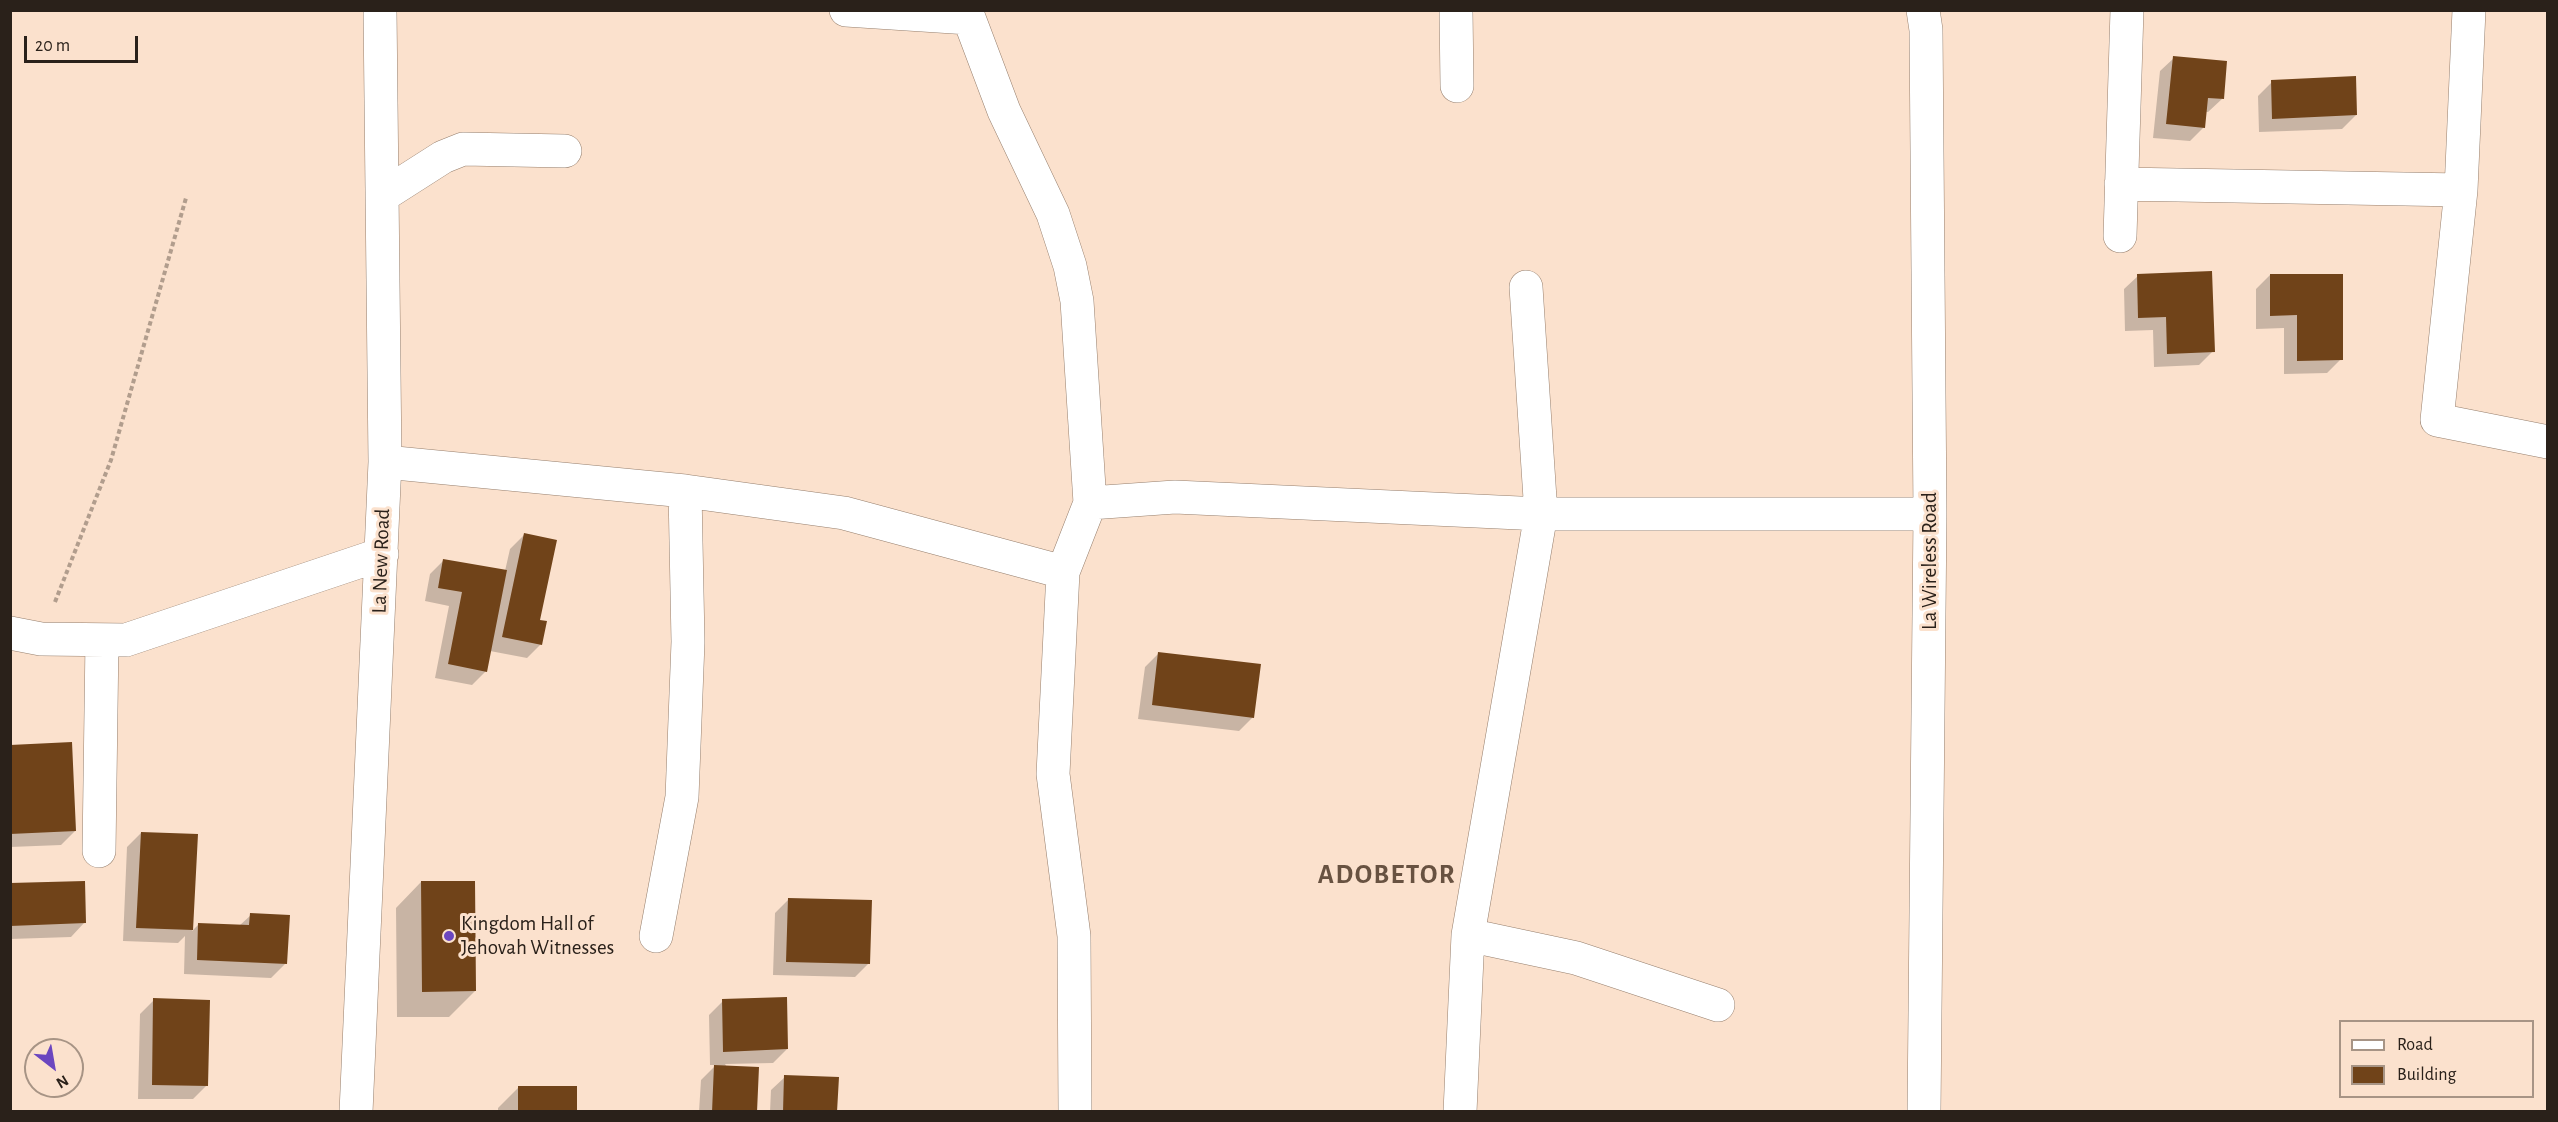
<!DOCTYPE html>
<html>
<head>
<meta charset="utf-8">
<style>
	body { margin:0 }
	#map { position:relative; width:2558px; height:1122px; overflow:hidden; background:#fbe1cd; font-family:"Alegreya Sans",sans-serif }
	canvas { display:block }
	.frame { position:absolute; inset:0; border:12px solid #2a211a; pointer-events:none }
	.legend { position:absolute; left:2339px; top:1020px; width:195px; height:78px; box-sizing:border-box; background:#fbe1cd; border:2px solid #a79485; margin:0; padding:8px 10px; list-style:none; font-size:18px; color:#2a211a }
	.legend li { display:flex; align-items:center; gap:12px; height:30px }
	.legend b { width:30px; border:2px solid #a79485 }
	.north { position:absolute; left:24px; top:1038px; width:60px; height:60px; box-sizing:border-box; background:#fbe1cd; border:2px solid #a79485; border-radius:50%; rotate:149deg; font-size:16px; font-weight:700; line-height:24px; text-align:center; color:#2a211a }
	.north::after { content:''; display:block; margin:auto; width:21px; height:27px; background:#6b46bf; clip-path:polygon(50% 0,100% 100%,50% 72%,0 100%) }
	.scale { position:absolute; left:24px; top:36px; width:114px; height:27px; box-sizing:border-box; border:3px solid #2a211a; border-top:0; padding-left:8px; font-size:18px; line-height:21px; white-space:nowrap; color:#2a211a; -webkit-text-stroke:4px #fbe1cd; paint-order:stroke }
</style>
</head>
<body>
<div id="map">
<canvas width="2558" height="1122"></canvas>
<div class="frame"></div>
<ul class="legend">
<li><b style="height:8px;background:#fff"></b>Road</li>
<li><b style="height:16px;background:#704319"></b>Building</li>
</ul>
<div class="north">N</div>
<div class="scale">20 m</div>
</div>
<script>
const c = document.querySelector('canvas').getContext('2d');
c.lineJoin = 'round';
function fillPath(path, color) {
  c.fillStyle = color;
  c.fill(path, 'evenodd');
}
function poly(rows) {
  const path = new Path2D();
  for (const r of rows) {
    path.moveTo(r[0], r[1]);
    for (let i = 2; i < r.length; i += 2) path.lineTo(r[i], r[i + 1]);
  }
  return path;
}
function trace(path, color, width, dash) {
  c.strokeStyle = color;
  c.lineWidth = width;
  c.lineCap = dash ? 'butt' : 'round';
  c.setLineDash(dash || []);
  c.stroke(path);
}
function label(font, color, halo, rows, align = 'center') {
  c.font = font + ' "Alegreya Sans",sans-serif';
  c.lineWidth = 6;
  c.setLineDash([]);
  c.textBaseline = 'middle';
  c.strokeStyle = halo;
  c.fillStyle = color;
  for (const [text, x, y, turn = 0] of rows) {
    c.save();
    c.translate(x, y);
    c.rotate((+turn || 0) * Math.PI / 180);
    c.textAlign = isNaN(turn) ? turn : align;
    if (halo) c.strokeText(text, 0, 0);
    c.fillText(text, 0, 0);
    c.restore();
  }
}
fillPath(poly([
	[2174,58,2222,99,2208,112,2205,112,2204,127,2190,141,2153,138,2160,71],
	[2272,82,2356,115,2342,129,2259,132,2258,96],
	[2270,275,2341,359,2327,373,2284,374,2284,328,2256,329,2256,289],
	[2138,276,2213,351,2199,365,2154,367,2153,330,2125,331,2124,289],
	[524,535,541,644,527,658,490,651,486,671,472,685,435,678,449,606,425,601,430,574,444,560,505,571,510,549],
	[1159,653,1253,717,1239,731,1138,719,1145,667],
	[10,746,75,831,61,845,10,847],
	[141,833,196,836,192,931,199,924,239,926,251,915,285,964,271,978,184,974,185,936,178,943,123,941,127,847],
	[421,882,475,991,449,1017,397,1017,396,908],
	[10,885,84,923,71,937,10,939],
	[789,899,869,963,855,977,773,975,775,913],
	[154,1000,207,1085,193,1099,138,1099,140,1014],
	[723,1001,787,1049,773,1063,725,1064,755,1112,699,1112,701,1080,716,1065,710,1065,709,1015],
	[785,1077,836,1112,770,1112,771,1090],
	[518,1088,575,1112,498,1112,498,1108]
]), '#0003');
fillPath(poly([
	[2173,56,2227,61,2224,99,2208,98,2205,128,2166,124],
	[2356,76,2357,115,2272,119,2271,80],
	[2212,271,2215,352,2167,354,2166,317,2138,318,2137,274],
	[2270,274,2343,274,2343,360,2297,361,2297,315,2270,316],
	[524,533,557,540,540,620,547,621,542,645,502,637],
	[443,559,507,570,487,672,448,664,462,592,438,588],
	[1158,652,1261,664,1254,718,1152,705],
	[72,742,76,831,10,834,10,745],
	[141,832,198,834,193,930,136,928],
	[85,881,86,923,10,926,10,883],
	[421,881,475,881,476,991,422,992],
	[788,898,872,900,870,964,786,962],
	[250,913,290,915,287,964,197,960,198,923,249,925],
	[787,997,788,1049,723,1052,722,999],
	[153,998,210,1000,208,1086,152,1085],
	[714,1065,759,1067,757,1112,712,1112],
	[784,1075,839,1077,837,1112,783,1112],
	[518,1086,577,1086,577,1112,518,1112]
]), '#704319');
const minor = poly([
	[846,10,969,18,1004,111,1053,214,1070,266,1077,301,1090,503,1063,572,1053,774,1074,936,1075,1112],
	[1456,10,1457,86],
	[1923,10,1926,30,1930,514,1924,1112],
	[2469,10,2461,190,2437,420,2548,442],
	[2121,184,2461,190],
	[382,196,443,157,463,149,565,151],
	[2120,236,2127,10],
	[385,462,685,491,844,513,1063,572],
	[1090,503,1175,497,1541,514,1930,514],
	[10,633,41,639,126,640,382,554],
	[99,851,102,640],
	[1468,935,1576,958,1718,1005],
	[656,936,682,797,688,642,685,491],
	[356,1112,385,462,380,10],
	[1460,1112,1468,935,1541,514,1526,287]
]);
trace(minor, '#967f6d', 34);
trace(poly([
	[55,602,111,460,186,198]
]), '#b19d8d', 4, [4.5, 3]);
trace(minor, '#fff', 33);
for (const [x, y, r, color] of [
	[449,936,6,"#6b46bf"]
]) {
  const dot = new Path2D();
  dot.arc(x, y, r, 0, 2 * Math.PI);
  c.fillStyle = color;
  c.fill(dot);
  trace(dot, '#fbe1cd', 2);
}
label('21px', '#2a211a', '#fbe1cd', [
	["La New Road",381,561,-88],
	["La Wireless Road",1930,561,-90]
]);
label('21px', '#2a211a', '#fbe1cd', [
	["Kingdom Hall of",461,924],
	["Jehovah Witnesses",461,948]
], 'left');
c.letterSpacing = '1.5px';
label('bold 27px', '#685241', '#fbe1cd', [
	["ADOBETOR",1387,875]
]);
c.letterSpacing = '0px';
</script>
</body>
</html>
